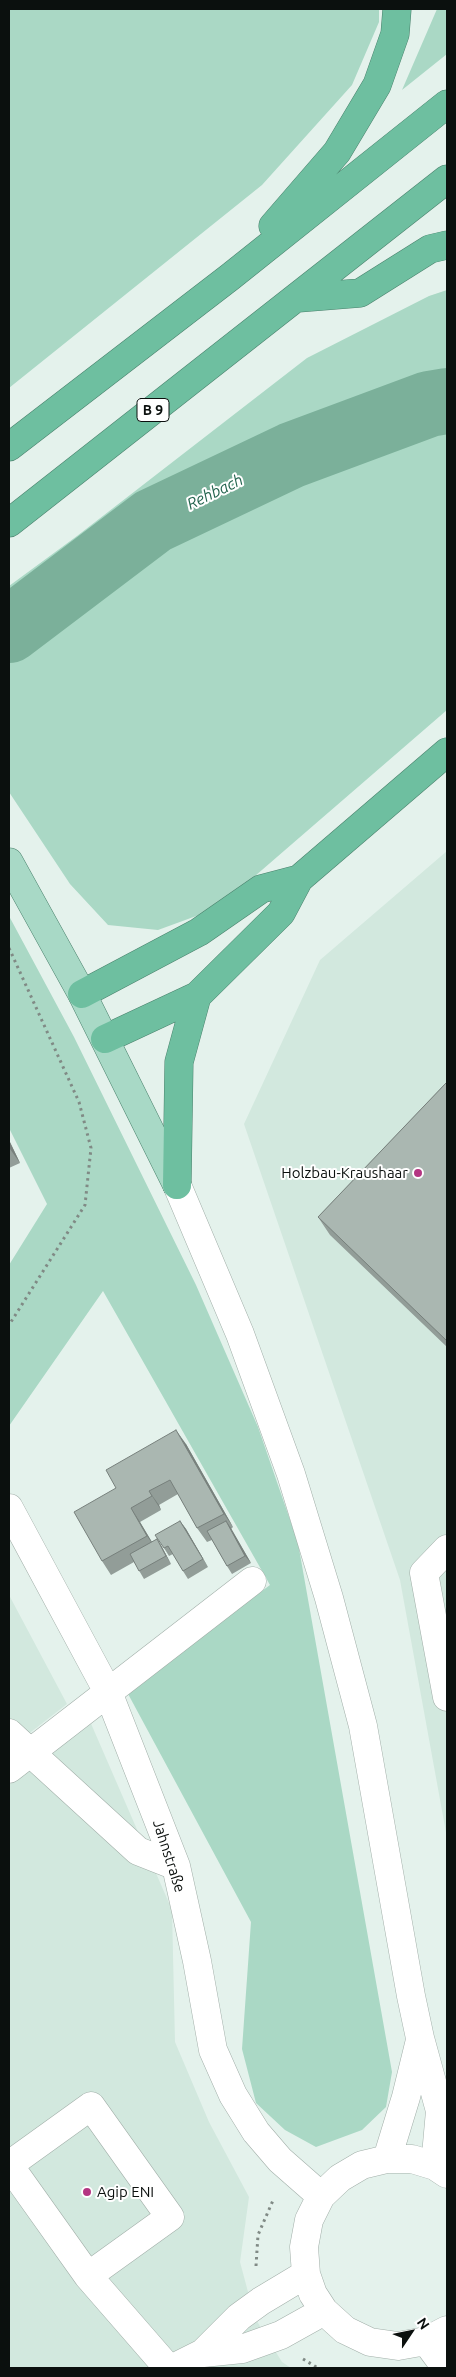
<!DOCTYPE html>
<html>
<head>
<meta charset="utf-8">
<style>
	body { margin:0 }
	#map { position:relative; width:456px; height:2377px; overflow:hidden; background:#e4f2ec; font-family:Ubuntu,sans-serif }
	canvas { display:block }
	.frame { position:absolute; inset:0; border:10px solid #0b100e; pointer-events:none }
	.north { position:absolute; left:386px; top:2307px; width:50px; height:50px; -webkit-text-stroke:4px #fff; paint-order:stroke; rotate:56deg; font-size:14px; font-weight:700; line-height:20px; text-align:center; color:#0b100e }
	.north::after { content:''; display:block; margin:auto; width:18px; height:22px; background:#0b100e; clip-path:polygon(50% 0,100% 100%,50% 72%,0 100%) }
</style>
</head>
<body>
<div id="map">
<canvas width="456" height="2377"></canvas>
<div class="frame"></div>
<div class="north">N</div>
</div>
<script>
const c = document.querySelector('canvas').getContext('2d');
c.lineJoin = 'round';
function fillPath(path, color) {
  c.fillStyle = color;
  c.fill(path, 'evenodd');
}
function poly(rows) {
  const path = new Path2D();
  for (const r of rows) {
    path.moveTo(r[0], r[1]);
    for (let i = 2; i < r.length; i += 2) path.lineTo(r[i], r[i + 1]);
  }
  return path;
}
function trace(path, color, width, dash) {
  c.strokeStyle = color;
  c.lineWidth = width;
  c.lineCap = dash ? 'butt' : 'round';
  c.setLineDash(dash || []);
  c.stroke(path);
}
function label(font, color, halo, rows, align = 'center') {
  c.font = font + ' Ubuntu,sans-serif';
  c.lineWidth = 4;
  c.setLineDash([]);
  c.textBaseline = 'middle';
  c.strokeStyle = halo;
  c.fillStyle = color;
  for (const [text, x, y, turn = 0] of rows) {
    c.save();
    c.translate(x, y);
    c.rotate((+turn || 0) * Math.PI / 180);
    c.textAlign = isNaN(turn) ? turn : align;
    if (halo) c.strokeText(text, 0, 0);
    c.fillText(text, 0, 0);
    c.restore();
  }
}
fillPath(poly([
	[447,851,447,1838,400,1580,244,1124,320,960],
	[9,1595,67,1704,9,1749],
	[89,1719,172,1910,175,2042,209,2122,249,2197,240,2262,255,2318,282,2362,291,2368,9,2368,9,1785]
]), '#d2e8de');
fillPath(poly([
	[9,9,379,9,379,22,352,85,262,185,9,388],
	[437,9,447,9,447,54,402,90],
	[447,290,447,710,218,908,158,930,108,925,70,884,9,792,9,586,77,536,307,358,429,296],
	[9,916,74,1037,196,1285,258,1427,298,1543,392,2072,386,2107,362,2130,316,2147,285,2130,256,2103,242,2049,251,1922,127,1692,270,1585,103,1291,9,1426,9,1265,47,1204,9,1128]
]), '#aad8c5');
trace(poly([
	[9,630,153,521,292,455,429,404,447,401]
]), '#7bb09a', 66);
const minor = poly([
	[177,1185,240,1334,291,1474,329,1598,363,1726,411,1996,420,2038,440,2111,435,2166],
	[9,1508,108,1692,176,1866,197,1961,213,2050,233,2095,256,2132,280,2160,321,2196],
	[447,1549,424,1573,447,1697],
	[9,1733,138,1851,176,1866],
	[9,1769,252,1581],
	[387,2159,406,2097,420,2040],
	[447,2174,435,2166,412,2159,387,2159,362,2165,340,2178,321,2196,309,2220,304,2247,306,2274,313,2294,324,2311,345,2330,370,2342,398,2346,426,2341,447,2330],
	[88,2276,170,2217,91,2106,9,2165,88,2276,168,2368],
	[426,2341,446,2368],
	[203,2353,242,2349,281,2335,324,2311],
	[173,2368,203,2353,239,2317,261,2301,306,2274]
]);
const major = poly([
	[9,862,82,994,177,1185]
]);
const highway = poly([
	[273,226,337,152,377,85,395,34,397,9],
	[298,298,360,293,430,249,447,245],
	[9,447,230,277,447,104],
	[9,523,447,179],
	[82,994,199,932,261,889,299,879],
	[105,1039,197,996,281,913,299,879,447,752],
	[177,1185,179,1062,197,996]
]);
trace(minor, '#a2afa9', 29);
trace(major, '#4b826d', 29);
trace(highway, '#4b826d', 29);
trace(poly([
	[9,948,79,1102,91,1148,85,1205,9,1325],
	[256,2266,258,2235,274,2198],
	[303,2359,318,2368]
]), '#808a85', 3, [2.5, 4]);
trace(minor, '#fff', 28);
trace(major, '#a8d9c6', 28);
trace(highway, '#6ebfa0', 28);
fillPath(poly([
	[447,1082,447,1347,330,1235,318,1217],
	[9,1140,20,1163,9,1168],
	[186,1444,233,1527,231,1529,251,1563,232,1574,227,1566,212,1540,207,1542,197,1528,178,1494,159,1505,161,1510,140,1522,152,1542,157,1539,162,1547,171,1564,144,1579,134,1562,111,1575,102,1561,116,1488],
	[180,1521,186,1529,208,1567,188,1579,183,1571,173,1554,169,1556,164,1548]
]), '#929d98');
fillPath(poly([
	[9,1140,20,1163,10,1149,9,1146],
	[176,1430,186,1444,233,1527,224,1514],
	[149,1491,159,1505,161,1510,152,1496],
	[131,1508,140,1522,156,1549,147,1536],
	[180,1521,186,1529,208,1567,203,1559],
	[226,1521,231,1528,251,1563,245,1556],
	[157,1539,162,1547,171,1564,166,1556]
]), '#77807c');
const building = poly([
	[447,1082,447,1341,318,1217,447,1082],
	[176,1430,224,1514,197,1528,170,1480,149,1491,152,1496,131,1508,147,1536,102,1561,74,1512,116,1488,106,1470,176,1430],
	[180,1521,203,1559,183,1571,168,1546,164,1548,155,1535,180,1521],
	[226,1521,245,1556,227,1566,207,1531,226,1521],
	[157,1539,166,1556,139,1571,130,1554,157,1539]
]);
fillPath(building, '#aab7b1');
trace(building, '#77807c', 1);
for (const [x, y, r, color] of [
	[418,1173,5,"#b43582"],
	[87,2192,5,"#b43582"]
]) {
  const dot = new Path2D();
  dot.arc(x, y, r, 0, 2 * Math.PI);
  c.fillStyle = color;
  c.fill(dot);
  trace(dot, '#fff', 2);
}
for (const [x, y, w] of [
	[153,410,32]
]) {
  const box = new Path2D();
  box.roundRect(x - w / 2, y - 11.5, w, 23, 4);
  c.fillStyle = '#fff';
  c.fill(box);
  trace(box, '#0b100e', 1);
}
label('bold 14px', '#0b100e', null, [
	["B 9",153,410]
]);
label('15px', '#0b100e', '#fff', [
	["Holzbau-Kraushaar",408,1173],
	["Agip ENI",97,2192,"left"]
], 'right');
label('15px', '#0b100e', '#fff', [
	["Jahnstraße",169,1856,72]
]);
label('italic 16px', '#23644e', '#fff', [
	["Rehbach",215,492,-26]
]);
</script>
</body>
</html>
